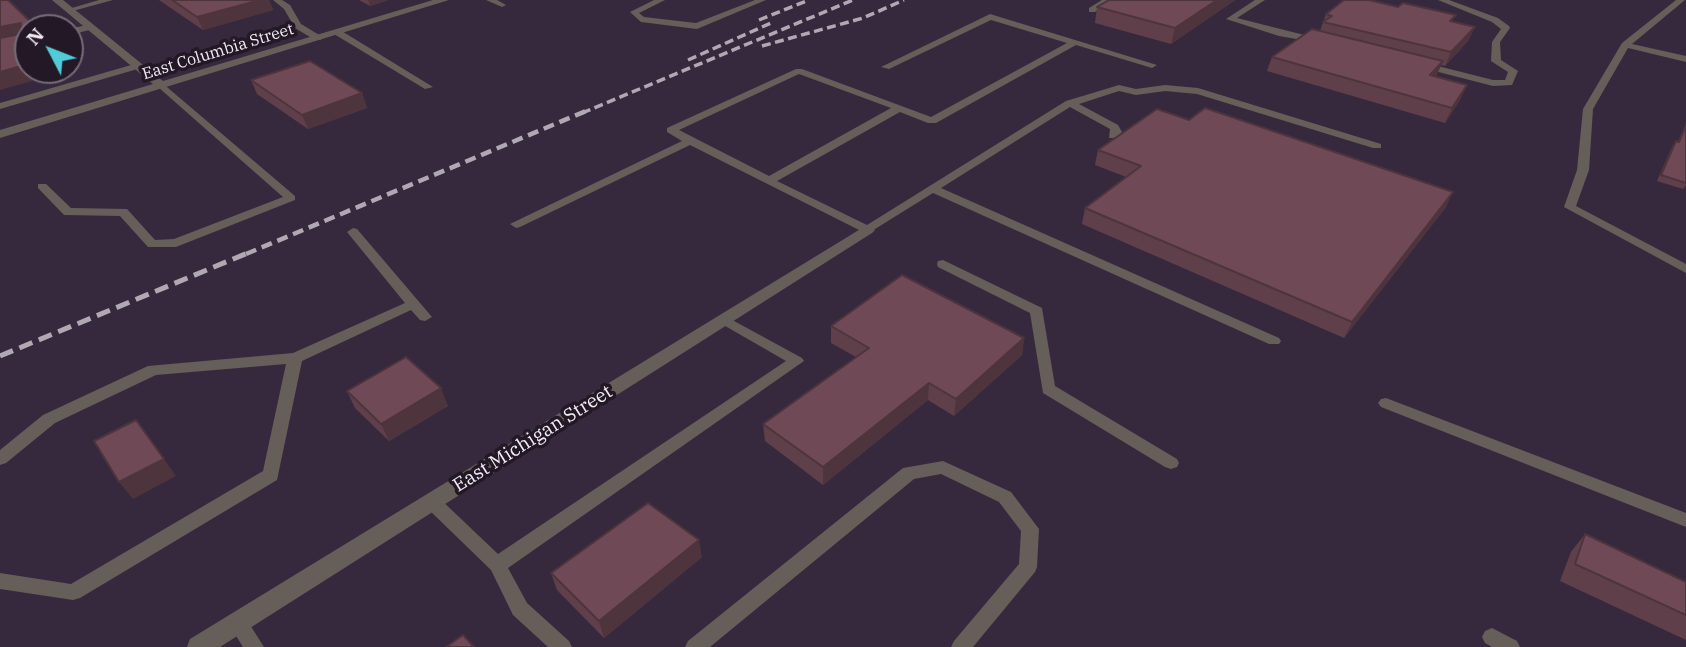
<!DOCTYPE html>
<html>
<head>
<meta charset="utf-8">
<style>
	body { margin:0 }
	#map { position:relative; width:1686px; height:647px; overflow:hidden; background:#2b2130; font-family:"IBM Plex Serif",serif }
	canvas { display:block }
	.north { position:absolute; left:14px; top:14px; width:70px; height:70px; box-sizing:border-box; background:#221826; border:2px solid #756c78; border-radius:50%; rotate:312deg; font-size:19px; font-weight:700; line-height:28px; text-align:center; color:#f1eaf4 }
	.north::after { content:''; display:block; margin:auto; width:24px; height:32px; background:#52cbd9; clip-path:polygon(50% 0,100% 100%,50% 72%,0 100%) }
</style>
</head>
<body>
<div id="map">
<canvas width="1686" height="647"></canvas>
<div class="north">N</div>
</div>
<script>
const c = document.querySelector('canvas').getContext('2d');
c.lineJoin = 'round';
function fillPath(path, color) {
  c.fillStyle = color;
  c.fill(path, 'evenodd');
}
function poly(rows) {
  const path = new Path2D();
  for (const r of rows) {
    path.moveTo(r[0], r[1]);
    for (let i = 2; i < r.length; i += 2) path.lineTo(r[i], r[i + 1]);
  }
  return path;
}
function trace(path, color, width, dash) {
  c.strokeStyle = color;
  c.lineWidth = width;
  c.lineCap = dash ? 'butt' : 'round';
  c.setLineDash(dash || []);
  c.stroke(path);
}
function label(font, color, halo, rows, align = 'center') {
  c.font = font + ' "IBM Plex Serif",serif';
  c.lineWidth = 7;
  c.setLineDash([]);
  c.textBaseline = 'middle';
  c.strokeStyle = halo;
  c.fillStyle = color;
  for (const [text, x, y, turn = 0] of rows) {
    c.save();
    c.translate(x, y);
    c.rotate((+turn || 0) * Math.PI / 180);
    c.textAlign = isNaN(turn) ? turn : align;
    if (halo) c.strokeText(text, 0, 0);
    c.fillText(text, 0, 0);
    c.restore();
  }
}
fillPath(poly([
	[0,0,1686,0,1686,647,0,647],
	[28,28,70,28,70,70,28,70]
]), '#37293d');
fillPath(poly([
	[99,0,113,0,69,12,65,10,99,0],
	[273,0,282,0,290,5,301,24,321,36,321,40,315,40,295,28,284,9,273,0],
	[486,0,497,0,506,5,502,7,486,0],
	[654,0,665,0,639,13,644,17,696,23,755,0,766,0,697,29,641,22,630,12,654,0],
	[1102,0,1112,0,1095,12,1089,12,1089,8,1102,0],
	[1255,0,1265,0,1237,18,1324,40,1320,43,1279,36,1226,19,1255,0],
	[1438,0,1449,0,1498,18,1509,26,1510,28,1500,42,1501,60,1518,71,1512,85,1493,86,1419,67,1419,63,1422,62,1493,80,1505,80,1508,72,1491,61,1492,42,1501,29,1492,22,1438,0],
	[1676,0,1685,0,1632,44,1686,56,1686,62,1628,48,1593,109,1589,170,1576,206,1686,264,1686,273,1564,207,1577,170,1583,109,1622,43,1676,0],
	[990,14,1157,65,1152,68,1076,45,936,123,928,123,900,112,777,181,867,225,1066,101,1119,85,1136,89,1165,85,1198,88,1381,144,1381,148,1373,148,1197,94,1165,91,1136,95,1119,91,1079,104,1118,125,1122,132,1117,138,1109,138,1110,129,1070,107,941,188,1279,338,1281,341,1279,344,1269,344,933,193,867,234,690,145,520,227,516,228,510,224,682,141,667,132,667,128,796,69,802,69,931,117,1067,43,991,20,889,69,881,67,990,14],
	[799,74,891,108,769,176,679,130,799,74],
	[90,24,94,27,93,29,70,35,70,29,90,24],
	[334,30,340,30,433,87,425,89,334,34,334,30],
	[138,63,143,66,141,68,0,109,0,103,138,63],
	[161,82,295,196,295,200,176,247,148,247,120,216,64,215,38,188,38,184,46,184,71,208,127,209,155,240,174,239,283,197,158,87,156,85,161,82],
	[353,228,357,229,432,317,425,321,420,320,411,310,302,361,277,480,80,598,73,600,0,589,0,573,71,584,263,471,286,364,156,375,55,423,6,463,0,465,0,450,43,415,148,366,293,353,405,303,347,232,353,228],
	[943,260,1042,308,1055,386,1177,459,1179,463,1177,467,1171,469,1165,467,1043,393,1030,313,938,267,937,264,938,261,943,260],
	[725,316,802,358,804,361,508,568,527,603,569,641,572,647,548,647,513,615,491,570,426,507,423,502,426,497,432,495,438,497,498,554,786,361,720,323,718,320,725,316],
	[1386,398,1686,513,1686,527,1381,407,1378,403,1381,399,1386,398],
	[943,461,1011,492,1039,529,1037,567,1035,572,973,647,951,647,954,641,1019,564,1021,531,999,502,941,474,914,479,710,647,685,647,688,641,903,468,943,461],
	[238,614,245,617,264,647,243,647,228,623,231,617,238,614],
	[1492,628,1517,641,1520,647,1492,647,1485,643,1482,637,1485,631,1492,628]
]), '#665e59');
fillPath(poly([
	[52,0,63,0,163,81,433,0,449,0,0,138,0,130,153,84,52,0],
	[867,225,872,227,875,230,872,233,220,647,187,647,190,639,867,225]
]), '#665e59');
trace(poly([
	[759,20,809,0],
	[762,46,863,18,904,0],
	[688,60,771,23],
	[582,113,853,0]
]), '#b0a8b3', 3.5, [9, 4.5]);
trace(poly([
	[246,254,586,111]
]), '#b0a8b3', 4.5, [11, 6]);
trace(poly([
	[0,356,250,252]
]), '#b0a8b3', 5, [14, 7]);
fillPath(poly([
	[159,0,269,0,273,10,203,30],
	[359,0,388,0,370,6],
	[1235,0,1171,44,1095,23,1097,7],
	[1326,14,1453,22,1469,40,1445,66,1441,65,1435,77,1460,100,1445,123,1267,71,1272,57,1320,31],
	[251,80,362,93,367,108,308,129,257,94],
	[1686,123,1686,185,1683,189,1657,181,1672,147,1676,141,1678,142],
	[1098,150,1446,207,1344,338,1082,224,1085,208,1126,177,1095,165],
	[831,326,1024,338,1022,355,954,416,928,400,823,485,765,441,763,424,856,357,831,343],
	[347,391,448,406,389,441,355,408],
	[1585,534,1686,582,1686,640,1560,581,1571,552],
	[702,557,604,638,557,590,551,573]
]), '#5f404a');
fillPath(poly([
	[260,0,269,0,273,10,203,30,197,17],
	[368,0,388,0,370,6],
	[1217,0,1235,0,1171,44,1175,28],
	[21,23,28,35,0,44,0,27],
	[1475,27,1469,40,1445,66,1451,52],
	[70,53,79,68,0,90,0,72,28,64,28,70,70,70],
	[1443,61,1437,75,1424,89,1430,75],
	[1467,85,1460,100,1445,123,1452,108],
	[362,93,367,108,308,129,302,115],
	[1453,192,1446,207,1344,338,1352,322],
	[1024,338,1022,355,954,416,956,399],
	[929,383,928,400,823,485,823,467],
	[441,388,448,406,389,441,381,424],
	[164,459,176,476,133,499,119,482],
	[699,540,702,557,604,638,599,621]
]), '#4e343c');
const building = poly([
	[0,0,8,0,37,28,28,28,28,64,0,72,0,38,20,34,21,23,0,27,0,0],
	[172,0,260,0,197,17,172,0],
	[1109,0,1217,0,1175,28,1097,7,1109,0],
	[1344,0,1369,0,1398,7,1403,3,1456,15,1450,21,1475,27,1451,52,1323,22,1332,16,1326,14,1344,0],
	[1312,29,1443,61,1430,75,1467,85,1452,108,1272,57,1312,29],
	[310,61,362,93,302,115,251,80,310,61],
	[1205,108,1453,192,1352,322,1085,208,1141,166,1098,150,1157,109,1189,120,1205,108],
	[1686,126,1686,183,1661,175,1676,141,1679,142,1686,126],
	[902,275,1024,338,956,399,929,383,823,467,763,424,869,348,831,326,902,275],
	[406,357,441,388,381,424,347,391,406,357],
	[136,420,164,459,119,482,94,441,136,420],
	[648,503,699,540,599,621,551,573,648,503],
	[1585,534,1686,582,1686,615,1575,564,1585,534],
	[463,635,474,647,446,647,463,635]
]);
fillPath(building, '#6f4a56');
trace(building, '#4e343c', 2);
label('16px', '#f1eaf4', '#221826', [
	["East Columbia Street",218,52,-17]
]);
label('19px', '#f1eaf4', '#221826', [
	["East Michigan Street",533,439,-32]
]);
</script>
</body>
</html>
